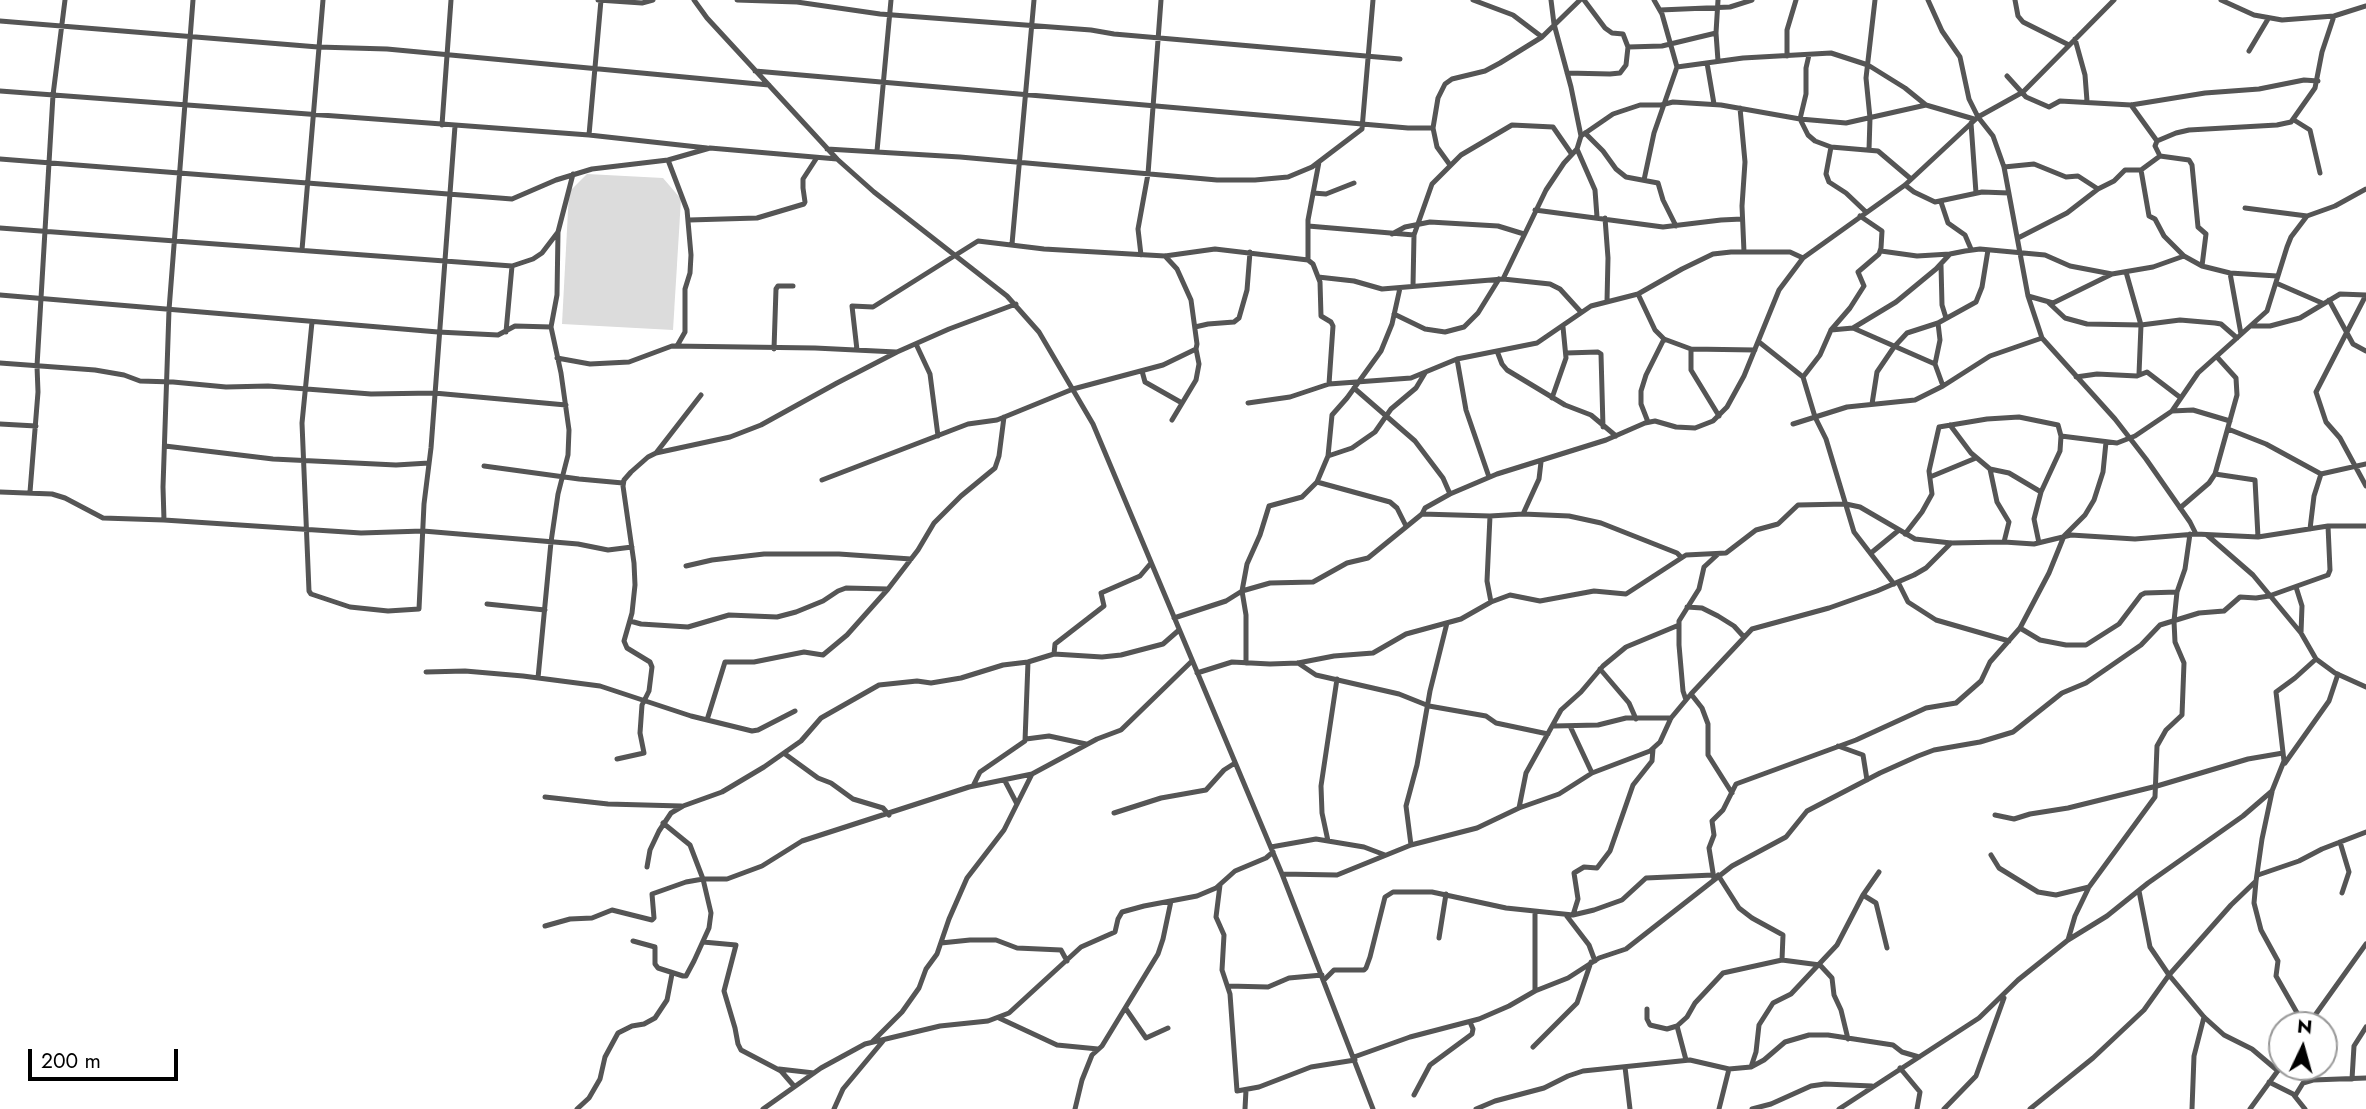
<!DOCTYPE html>
<html>
<head>
<meta charset="utf-8">
<style>
	body { margin:0 }
	#map { position:relative; width:2366px; height:1109px; overflow:hidden; background:#fff; font-family:Jost,sans-serif }
	canvas { display:block }
	.north { position:absolute; left:2268px; top:1011px; width:70px; height:70px; box-sizing:border-box; background:#fff; border:2px solid #999; border-radius:50%; rotate:5deg; font-size:19px; font-weight:700; line-height:28px; text-align:center; color:#000 }
	.north::after { content:''; display:block; margin:auto; width:24px; height:32px; background:#000; clip-path:polygon(50% 0,100% 100%,50% 72%,0 100%) }
	.scale { position:absolute; left:28px; top:1049px; width:150px; height:32px; box-sizing:border-box; border:4px solid #000; border-top:0; padding-left:9px; font-size:21px; line-height:24px; white-space:nowrap; color:#000; -webkit-text-stroke:5px #fff; paint-order:stroke }
</style>
</head>
<body>
<div id="map">
<canvas width="2366" height="1109"></canvas>
<div class="north">N</div>
<div class="scale">200 m</div>
</div>
<script>
const c = document.querySelector('canvas').getContext('2d');
c.lineJoin = 'round';
function fillPath(path, color) {
  c.fillStyle = color;
  c.fill(path, 'evenodd');
}
function poly(rows) {
  const path = new Path2D();
  for (const r of rows) {
    path.moveTo(r[0], r[1]);
    for (let i = 2; i < r.length; i += 2) path.lineTo(r[i], r[i + 1]);
  }
  return path;
}
function trace(path, color, width, dash) {
  c.strokeStyle = color;
  c.lineWidth = width;
  c.lineCap = dash ? 'butt' : 'round';
  c.setLineDash(dash || []);
  c.stroke(path);
}
fillPath(poly([
	[587,174,663,178,681,199,673,330,562,324,569,192]
]), '#dcdcdc');
trace(poly([
	[598,0,642,3,653,0],
	[694,0,707,18,837,159,874,192,1007,296,1039,332,1093,424,1282,874,1373,1109],
	[737,0,797,2,880,14,1091,30,1114,34,1400,59],
	[1473,0,1513,15,1542,37],
	[1928,0,1942,31,1960,57,1969,99,1978,117,1993,136,2004,167,2028,296,2042,338,2115,419,2146,459,2190,522,2196,534],
	[2015,0,2018,16,2023,22,2069,45],
	[2221,0,2254,15,2282,20,2334,16,2366,6],
	[1660,10,1730,7,1752,0],
	[0,21,318,47,387,49,769,85],
	[2075,39,2085,75,2087,101],
	[1628,47,1662,46,1716,33],
	[2249,51,2268,19],
	[1809,55,1806,68,1806,94,1800,119,1808,135,1815,141,1831,147,1878,151,1911,179],
	[1787,56,1787,30,1796,0],
	[1718,61,1716,33,1718,0],
	[1707,63,1714,104],
	[1677,67,1743,58,1831,53,1868,65,1905,88,1926,105],
	[755,71,1408,128,1433,128],
	[1567,73,1610,74,1620,73,1626,65,1628,47,1623,34,1612,33,1605,28,1584,0],
	[2007,76,2026,97,2049,107,2060,101,2131,105,2205,93,2259,89,2304,80,2318,81],
	[0,91,589,135,707,148],
	[2131,105,2157,141],
	[1740,108,1745,162,1742,206,1744,252],
	[2294,120,2310,130,2320,173],
	[1971,123,1976,193],
	[442,125,451,0],
	[1585,133,1603,151,1616,169,1626,177,1658,183,1663,200,1676,226],
	[589,135,601,0],
	[1581,136,1613,114,1640,105,1661,105,1673,102,1721,105,1800,119,1846,123,1926,105,1974,119],
	[1831,147,1826,174,1829,182,1846,193,1866,212],
	[827,149,960,157,1217,180,1255,180,1288,177,1312,167,1362,129,1373,0],
	[1577,149,1595,190,1597,217],
	[1869,150,1870,118,1866,78,1875,0],
	[877,151,891,0],
	[2160,156,2189,160,2192,165,2198,227,2206,234,2202,266],
	[0,159,512,199,556,180,592,169,668,160,710,148,837,159],
	[668,160,687,210,691,255,690,273,685,289,685,332,677,346],
	[1319,162,1308,220,1308,260,1313,264,1320,282,1321,316,1331,322,1333,326,1329,384],
	[1450,165,1437,147,1433,128,1438,98,1445,84,1452,79,1485,71,1500,63,1542,37,1580,0],
	[2004,167,2034,164,2066,177,2078,176,2098,189,2114,181,2125,170,2141,170,2160,156,2155,146,2157,141,2176,133,2189,130,2277,125,2291,122,2315,88,2322,52,2334,16],
	[2141,170,2149,216,2155,219,2164,236,2184,256,2202,266,2230,273,2277,276],
	[1644,180,1654,133,1677,67,1662,14,1654,0],
	[1905,185,1914,192,1935,202,1982,192,2009,193],
	[1313,193,1326,194,1354,183],
	[1941,202,1948,223,1965,235,1971,249],
	[2245,208,2307,216],
	[1535,210,1663,227,1721,220,1742,219],
	[1605,218,1608,258,1607,301],
	[689,220,757,218,804,204,805,202,803,188,803,179,816,159],
	[1308,226,1414,235],
	[0,228,512,266,533,259,542,253,558,232,573,174],
	[1392,234,1405,227,1430,222,1498,226,1524,234],
	[2018,238,2067,213,2098,189],
	[1012,244,1034,0],
	[302,250,323,0],
	[1881,251,1917,256,1950,254],
	[1141,255,1138,229,1148,174,1161,0],
	[1941,265,1942,305,1946,318],
	[2126,272,2141,325,2139,374],
	[2230,273,2241,334],
	[1318,277,1354,281,1382,289,1503,279,1550,284,1560,289,1580,311],
	[1503,279,1546,190,1564,163,1577,149,1581,136,1571,87,1554,24,1551,0],
	[2276,283,2322,303],
	[1413,286,1414,235,1432,184,1461,155,1512,125,1553,127,1571,153],
	[1638,294,1655,330,1664,339,1691,349,1755,350],
	[0,295,438,332,498,335,515,326,551,327],
	[2366,295,2316,392,2326,422,2340,438,2366,486],
	[2028,296,2053,303,2112,274,2153,267,2184,256],
	[2329,300,2353,344,2366,351],
	[2049,303,2065,318,2087,324,2141,325,2180,320,2215,323,2221,324,2237,338],
	[1394,314,1425,329,1445,332,1464,327,1478,313,1499,279],
	[312,322,302,423,309,591,311,594,350,607,388,611,419,609,424,504,431,448,455,126],
	[2252,326,2270,326,2300,318,2340,294,2366,295],
	[1195,327,1208,324,1234,322,1239,318,1247,290,1250,252],
	[1853,328,1935,364],
	[1831,330,1850,308,1864,286,1858,272,1879,254,1881,248,1882,231,1860,216],
	[506,332,512,266],
	[1759,342,1803,377],
	[916,344,930,374,938,436],
	[774,349,776,289,778,286,793,286],
	[1691,349,1691,370,1719,416],
	[857,350,852,306,873,307,978,241,1044,249,1165,256,1215,249,1308,260],
	[1497,351,1502,364,1507,370,1565,405,1591,415,1616,436],
	[1566,353,1598,352,1601,354,1603,427],
	[557,358,590,364,629,362,672,346,815,348,896,352],
	[1457,359,1466,410,1489,477],
	[0,363,95,370,124,375,140,381,173,382,226,387,268,386,371,394,434,393,566,405],
	[1142,371,1145,382,1182,403],
	[2076,377,2097,374,2137,376,2147,372,2181,398],
	[1943,386,1935,364,1940,340,1938,323,1976,302,1982,287,1988,250],
	[1354,388,1415,441,1443,478,1450,494],
	[1552,398,1566,358,1563,327],
	[1248,403,1290,397,1329,384,1411,378,1457,359,1537,343,1591,306,1638,294,1682,269,1713,254,1731,252,1790,252,1803,258],
	[1872,404,1877,372,1894,347,1907,333,1938,323],
	[2172,411,2193,410,2230,421],
	[1172,420,1196,380,1199,364,1196,349],
	[1648,422,1641,404,1641,391,1646,375,1664,339],
	[0,424,36,426],
	[1793,424,1847,407,1915,400,1943,386,1990,356,2042,338],
	[1950,425,1971,453,1990,469,2009,473,2041,492],
	[2228,429,2266,444,2321,474,2366,464],
	[165,446,273,459,396,465,429,463],
	[656,453,701,395],
	[1328,456,1352,448,1375,432,1391,409,1416,388,1425,373],
	[484,466,579,479,623,483],
	[1990,469,1997,502,2009,522,2004,542],
	[2215,474,2255,480,2258,537],
	[1930,477,1976,458],
	[822,480,968,424,997,420,1073,389,1163,365,1196,349,1197,344,1191,300,1177,269,1165,256],
	[1317,482,1390,502,1397,508,1406,526],
	[0,492,52,494,65,498,103,518,164,520,361,533,423,531,578,544,608,550,632,547],
	[30,492,38,392,37,366,53,95,65,0],
	[2180,508,2209,483,2215,474,2237,395,2236,378,2217,357],
	[1422,514,1490,516,1523,514,1539,479,1541,462],
	[1523,514,1569,516,1601,523,1677,553,1681,557],
	[1490,516,1487,581,1491,602],
	[164,520,163,487,169,310,193,0],
	[2310,529,2314,496,2321,474],
	[1905,534,1922,512,1932,494,1929,471,1939,427,1987,419,2019,417,2058,425,2061,436,2117,443,2135,436,2172,411,2198,373,2267,311,2287,247,2291,237,2307,216,2335,206,2366,189],
	[2190,534,2185,569,2177,592,2174,621,2175,642,2184,663,2182,715,2166,730,2157,746,2155,797,2089,887,2075,916,2068,940,2107,916,2148,883,2243,816,2272,791,2284,761,2276,692,2295,678,2316,659],
	[2207,535,2253,575,2301,633,2316,659,2335,673,2366,687],
	[2039,543,2034,519,2041,492,2060,451,2061,436],
	[1871,553,1899,530],
	[686,566,712,560,764,554,839,554,911,559],
	[1898,582,1908,602,1936,620,2009,641],
	[1894,584,1854,532,1826,439,1815,417,1803,377,1820,355,1831,330,1853,328,1896,302,1936,269,1950,254,1965,251,1980,249,2045,255,2070,266,2112,274],
	[2296,587,2302,606,2301,633],
	[487,604,545,610],
	[1687,607,1702,608,1718,616,1734,626,1744,637],
	[1174,618,1226,601,1242,591,1247,564,1260,535,1269,506,1302,497,1317,482,1328,456,1332,415,1347,398,1381,351,1392,324,1400,288],
	[630,621,641,624,688,627,729,615,777,617,796,612,823,601,838,591,846,588,888,589],
	[2020,628,2040,640,2066,645,2086,645,2119,624,2141,595,2145,593,2177,592],
	[1054,654,1055,644,1104,606,1101,593,1140,576,1151,563],
	[1246,663,1246,615,1242,591,1270,583,1313,582,1347,563,1368,558,1422,514,1425,508,1450,494,1497,474,1606,440,1645,423,1655,421,1676,427,1695,428,1713,421,1727,407,1744,376,1779,290,1803,258,1905,185,1978,117,2023,92,2114,0],
	[1298,663,1316,675,1399,694,1429,706,1486,716,1496,723,1548,734],
	[1600,669,1629,703,1636,719],
	[426,672,465,671,523,676,600,686,691,716,752,731,758,730,795,711],
	[1197,673,1232,662,1270,664,1298,663,1334,656,1373,653,1406,634,1461,619,1491,602,1510,595,1540,601,1594,591,1626,594,1686,555,1726,553,1756,530,1778,524,1798,505,1846,504,1860,507,1915,539,1951,543,2004,542,2034,544,2071,535,2135,539,2196,534,2258,537,2328,526,2366,526],
	[538,678,551,542,558,494,568,455,569,430,561,373,551,327,557,295,558,232],
	[1691,694,1702,708,1708,724,1708,755,1732,793],
	[1686,700,1683,691,1679,645,1679,621,1699,589,1704,567,1717,555],
	[707,720,725,662,754,662,804,652,823,655,847,635,888,589,918,550,934,523,961,496,995,468,999,456,1004,417],
	[1554,726,1598,725,1626,718,1671,718],
	[1570,726,1592,773],
	[1026,739,1049,736,1086,744],
	[1838,746,1863,755,1867,780],
	[785,754,818,778,831,783,853,799,883,808,889,815],
	[617,759,644,753,640,733,642,705,649,691,652,667,650,662,627,648,624,641,632,613,635,585,634,563,623,486,624,480,631,472,648,457,656,453,730,437,761,425,837,383,897,352,949,329,1016,304],
	[2285,763,2329,701,2338,674],
	[1005,781,1017,804],
	[973,786,980,772,1025,741,1028,662],
	[545,797,608,804,681,806],
	[1519,808,1526,773,1561,710,1581,692,1603,666,1626,647,1679,625],
	[1114,813,1161,798,1206,790,1224,770,1235,763],
	[1995,815,2014,819,2030,814,2068,808,2157,786,2248,759,2283,753],
	[1328,841,1322,813,1321,786,1337,679],
	[2340,842,2349,872,2342,893],
	[1411,845,1406,806,1417,765,1430,691,1447,623],
	[1271,847,1316,839,1364,847,1385,855],
	[1991,855,1999,868,2038,892,2056,895,2089,887],
	[647,867,650,850,659,831,671,813,683,806,722,792,764,767,801,741,821,718,879,685,917,681,931,683,961,678,1003,665,1028,662,1054,654,1102,657,1121,655,1163,644,1179,630],
	[1282,874,1337,875,1411,845,1477,828,1519,808,1559,794,1592,773,1650,751,1660,742,1671,718,1691,694,1752,629,1829,608,1877,591,1914,575,1926,568,1951,543],
	[1718,875,1739,908,1752,918,1783,935,1782,960],
	[2258,875,2299,861,2322,849,2366,832],
	[1714,879,1709,848,1714,835,1712,821,1723,810,1736,784,1856,740,1926,708,1956,703,1981,681,1990,662,2020,628,2049,573,2064,536,2085,515,2094,500,2103,472,2106,442],
	[2256,881,2254,903,2261,930,2278,961,2276,976,2304,1025],
	[1220,885,1216,917,1224,935,1222,970,1230,994,1237,1091,1259,1087,1311,1067,1355,1060],
	[2139,891,2150,947,2169,975,2204,1017,2224,1035,2252,1049,2278,1071],
	[1863,895,1876,903,1887,948],
	[1566,915,1589,945,1595,961],
	[1573,915,1578,899,1574,873,1584,867,1597,868,1610,851,1633,785,1652,761,1653,749],
	[545,926,570,919,592,918,612,910,652,920,654,918,652,894,686,882,703,879,727,879,762,866,802,841,969,787,1032,774,1097,739,1121,730,1192,661],
	[1439,938,1446,894],
	[633,941,655,947,655,964,658,968,683,976,686,976,694,961,709,928,711,913,703,879,690,845,663,823],
	[703,942,736,945,724,991,735,1028,738,1044,741,1050,781,1071,794,1086],
	[941,943,970,940,996,940,1017,948,1061,950,1067,961],
	[1324,980,1334,970,1364,970,1366,968,1370,957,1385,897,1393,892,1432,892,1506,908,1573,915,1594,910,1622,900,1646,878,1713,875],
	[1228,986,1268,987,1289,978,1322,975],
	[1535,991,1535,912],
	[1126,1009,1146,1038,1168,1028],
	[1647,1009,1647,1019,1650,1025,1667,1029,1677,1026,1687,1017,1695,1003,1723,973,1782,960,1820,965,1832,978,1834,995,1841,1010,1848,1039],
	[999,1018,1057,1045,1098,1049],
	[2308,1025,2366,944],
	[1677,1026,1686,1060],
	[872,1042,902,1012,919,988,926,969,937,954,949,919,967,878,1004,830,1032,774],
	[1533,1047,1577,1003,1591,962],
	[1354,1057,1410,1037,1479,1019,1509,1006,1535,991,1568,978,1599,958,1626,949,1732,866,1786,837,1807,811,1880,773,1918,756,1934,750,1980,742,2013,732,2062,693,2086,683,2141,645,2160,625,2199,613,2224,611,2240,597,2256,598,2269,596,2328,575,2330,570,2328,526],
	[1625,1067,1630,1109],
	[1751,1067,1756,1052,1759,1025,1773,1003,1791,994,1837,945,1863,895,1879,872],
	[1900,1068,1920,1092,1917,1109],
	[779,1069,814,1073],
	[2352,1079,2354,1046,2366,1027],
	[2313,1080,2314,1067],
	[2269,1082,2293,1094,2305,1109],
	[1414,1095,1430,1065,1472,1034,1473,1029,1470,1022],
	[2295,1096,2303,1083,2313,1080,2366,1078],
	[577,1109,589,1098,600,1079,605,1057,618,1033,632,1026,644,1024,655,1018,667,1000,672,974],
	[763,1109,821,1068,865,1044,940,1026,988,1021,1009,1013,1081,947,1115,932,1118,919,1122,912,1144,906,1197,896,1216,888,1235,871,1266,858,1273,852],
	[834,1109,843,1089,883,1041],
	[1075,1109,1082,1080,1092,1055,1102,1046,1158,954,1163,939,1171,901],
	[1245,1109,1246,1090],
	[1476,1109,1495,1101,1544,1088,1568,1076,1583,1071,1690,1060,1729,1069,1751,1067,1764,1060,1785,1042,1809,1035,1828,1035,1893,1045,1902,1052,1919,1057],
	[1719,1109,1729,1069],
	[1752,1109,1771,1104,1811,1086,1825,1084,1872,1086],
	[1839,1109,1979,1018,2018,980,2068,940],
	[1944,1109,1976,1076,2004,998],
	[2030,1109,2093,1058,2144,1010,2169,975,2231,905,2256,881,2262,839,2272,792],
	[2192,1109,2194,1056,2204,1017],
	[2250,1109,2282,1065]
]), '#555', 5);
</script>
</body>
</html>
